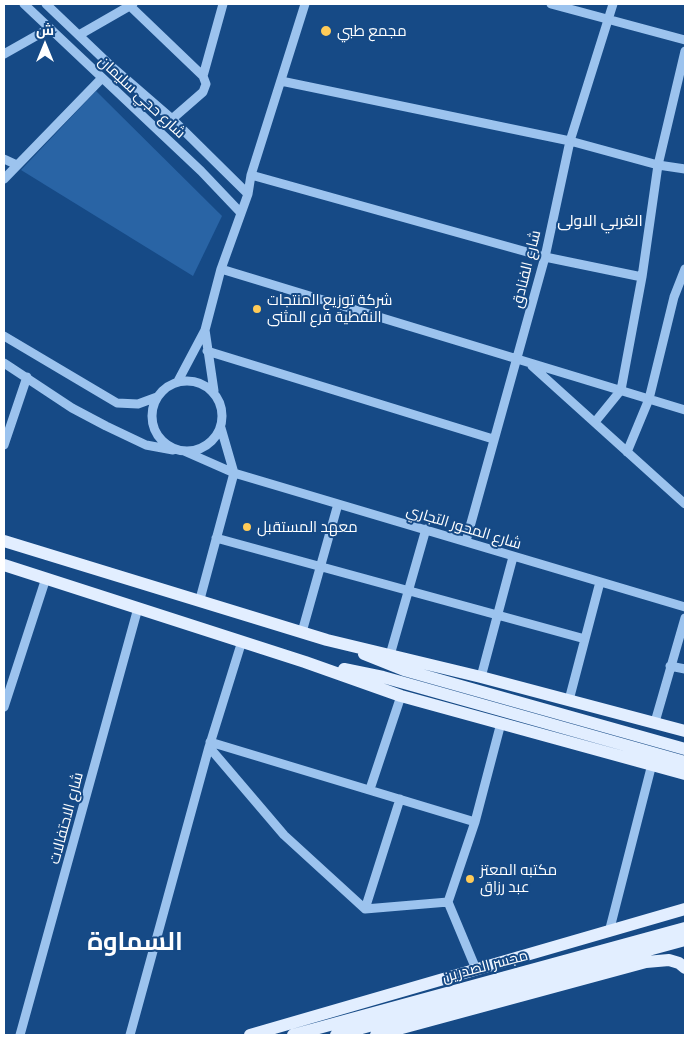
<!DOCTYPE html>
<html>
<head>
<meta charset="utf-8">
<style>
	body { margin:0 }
	#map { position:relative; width:689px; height:1039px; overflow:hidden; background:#164a86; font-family:Ubuntu,Cairo,sans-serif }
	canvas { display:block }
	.frame { position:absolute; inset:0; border:5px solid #fff; pointer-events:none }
	.north { position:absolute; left:20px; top:20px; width:50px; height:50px; -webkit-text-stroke:4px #164a86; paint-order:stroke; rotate:0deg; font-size:14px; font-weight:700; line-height:20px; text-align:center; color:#fff }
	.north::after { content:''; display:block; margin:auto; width:18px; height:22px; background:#fff; clip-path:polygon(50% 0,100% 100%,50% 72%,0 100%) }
</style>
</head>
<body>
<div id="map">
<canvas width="689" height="1039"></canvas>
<div class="frame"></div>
<div class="north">ش</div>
</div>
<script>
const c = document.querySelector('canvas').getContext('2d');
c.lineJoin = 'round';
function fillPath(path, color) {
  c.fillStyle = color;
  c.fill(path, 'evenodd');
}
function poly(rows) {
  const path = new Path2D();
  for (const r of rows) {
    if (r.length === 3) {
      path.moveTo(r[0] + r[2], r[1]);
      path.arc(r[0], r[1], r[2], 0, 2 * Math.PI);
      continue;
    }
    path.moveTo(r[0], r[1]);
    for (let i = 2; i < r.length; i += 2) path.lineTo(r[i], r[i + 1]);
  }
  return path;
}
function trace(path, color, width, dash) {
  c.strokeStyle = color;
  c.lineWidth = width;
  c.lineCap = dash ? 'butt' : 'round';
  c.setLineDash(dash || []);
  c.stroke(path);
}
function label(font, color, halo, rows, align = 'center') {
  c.font = font + ' Ubuntu,Cairo,sans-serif';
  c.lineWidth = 4;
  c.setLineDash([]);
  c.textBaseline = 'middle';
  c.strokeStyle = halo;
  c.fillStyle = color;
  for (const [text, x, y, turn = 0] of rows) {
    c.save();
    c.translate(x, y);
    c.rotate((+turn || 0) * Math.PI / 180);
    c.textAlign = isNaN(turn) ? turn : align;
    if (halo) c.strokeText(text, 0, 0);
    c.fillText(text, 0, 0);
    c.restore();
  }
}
fillPath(poly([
	[96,91,222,216,193,276,21,170]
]), '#2964a5');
trace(poly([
	[24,4,201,171,240,212],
	[46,4,112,67,172,119,248,194],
	[551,4,685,40],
	[130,6,203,76,206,84,203,92,172,119],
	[79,35,133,4],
	[4,54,50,28],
	[203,76,223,4],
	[281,81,570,141,658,165,685,169],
	[4,159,17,165],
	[251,175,545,257,642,277],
	[4,179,102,78],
	[221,269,685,410],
	[205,330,214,391],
	[4,336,117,403,138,404,157,397],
	[207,351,493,439],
	[4,363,72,408,106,426,146,445,173,450],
	[532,366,685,504],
	[187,416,35],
	[178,381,205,330,221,269,248,194,251,175,305,4],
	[595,422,621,390,642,277,658,165,685,51],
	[221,428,234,473],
	[4,445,27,377],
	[184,451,234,473,685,607],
	[627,452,649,399,674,297,685,269],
	[216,538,585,639],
	[466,541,545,257,570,141,613,4],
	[200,599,234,473],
	[302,632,338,504],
	[390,655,426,529],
	[670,666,685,669],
	[481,677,513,557],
	[569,700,600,582],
	[4,707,46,578],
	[655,722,685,618],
	[210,742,475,822],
	[209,747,284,835,365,909,448,902],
	[370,789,401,696],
	[365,909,400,799],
	[609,932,652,764],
	[476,969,448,902,475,822,501,723],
	[20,1035,138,608],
	[130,1035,209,747,242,641]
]), '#9cc3ee', 9);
trace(poly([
	[4,541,327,640,481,677,685,731],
	[4,565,305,662,401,696,685,774],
	[364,654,404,670,685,749],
	[344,669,383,677,685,762],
	[250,1035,685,909],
	[293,1035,685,928],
	[336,1035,685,940],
	[376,1035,646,962,669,960,679,963,685,968]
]), '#e2eeff', 12);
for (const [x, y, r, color] of [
	[326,31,6,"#ffcb58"],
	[257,309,5,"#ffcb58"],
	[247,527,5,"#ffcb58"],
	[470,879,5,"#ffcb58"]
]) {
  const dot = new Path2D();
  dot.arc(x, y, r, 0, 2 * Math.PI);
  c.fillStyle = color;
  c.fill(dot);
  trace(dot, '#164a86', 2);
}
label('15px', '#fff', '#164a86', [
	["مجمع طبي",337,31],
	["شركة توزيع المنتجات",267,300],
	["النفطية فرع المثنى",267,317],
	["معهد المستقبل",257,527],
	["مكتبه المعتز",480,870],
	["عبد رزاق",480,887]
], 'left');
label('15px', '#fff', '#164a86', [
	["شارع حجي سليمان",142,97,43],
	["شارع الفنادق",526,269,-76],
	["شارع المحور التجاري",464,527,17],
	["شارع الاحتفالات",66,818,-75],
	["مجسر الصدرين",485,966,-15]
]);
label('16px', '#fff', '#164a86', [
	["الغربي الاولى",600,221]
]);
label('bold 25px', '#fff', '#164a86', [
	["السماوة",135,942]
]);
</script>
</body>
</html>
